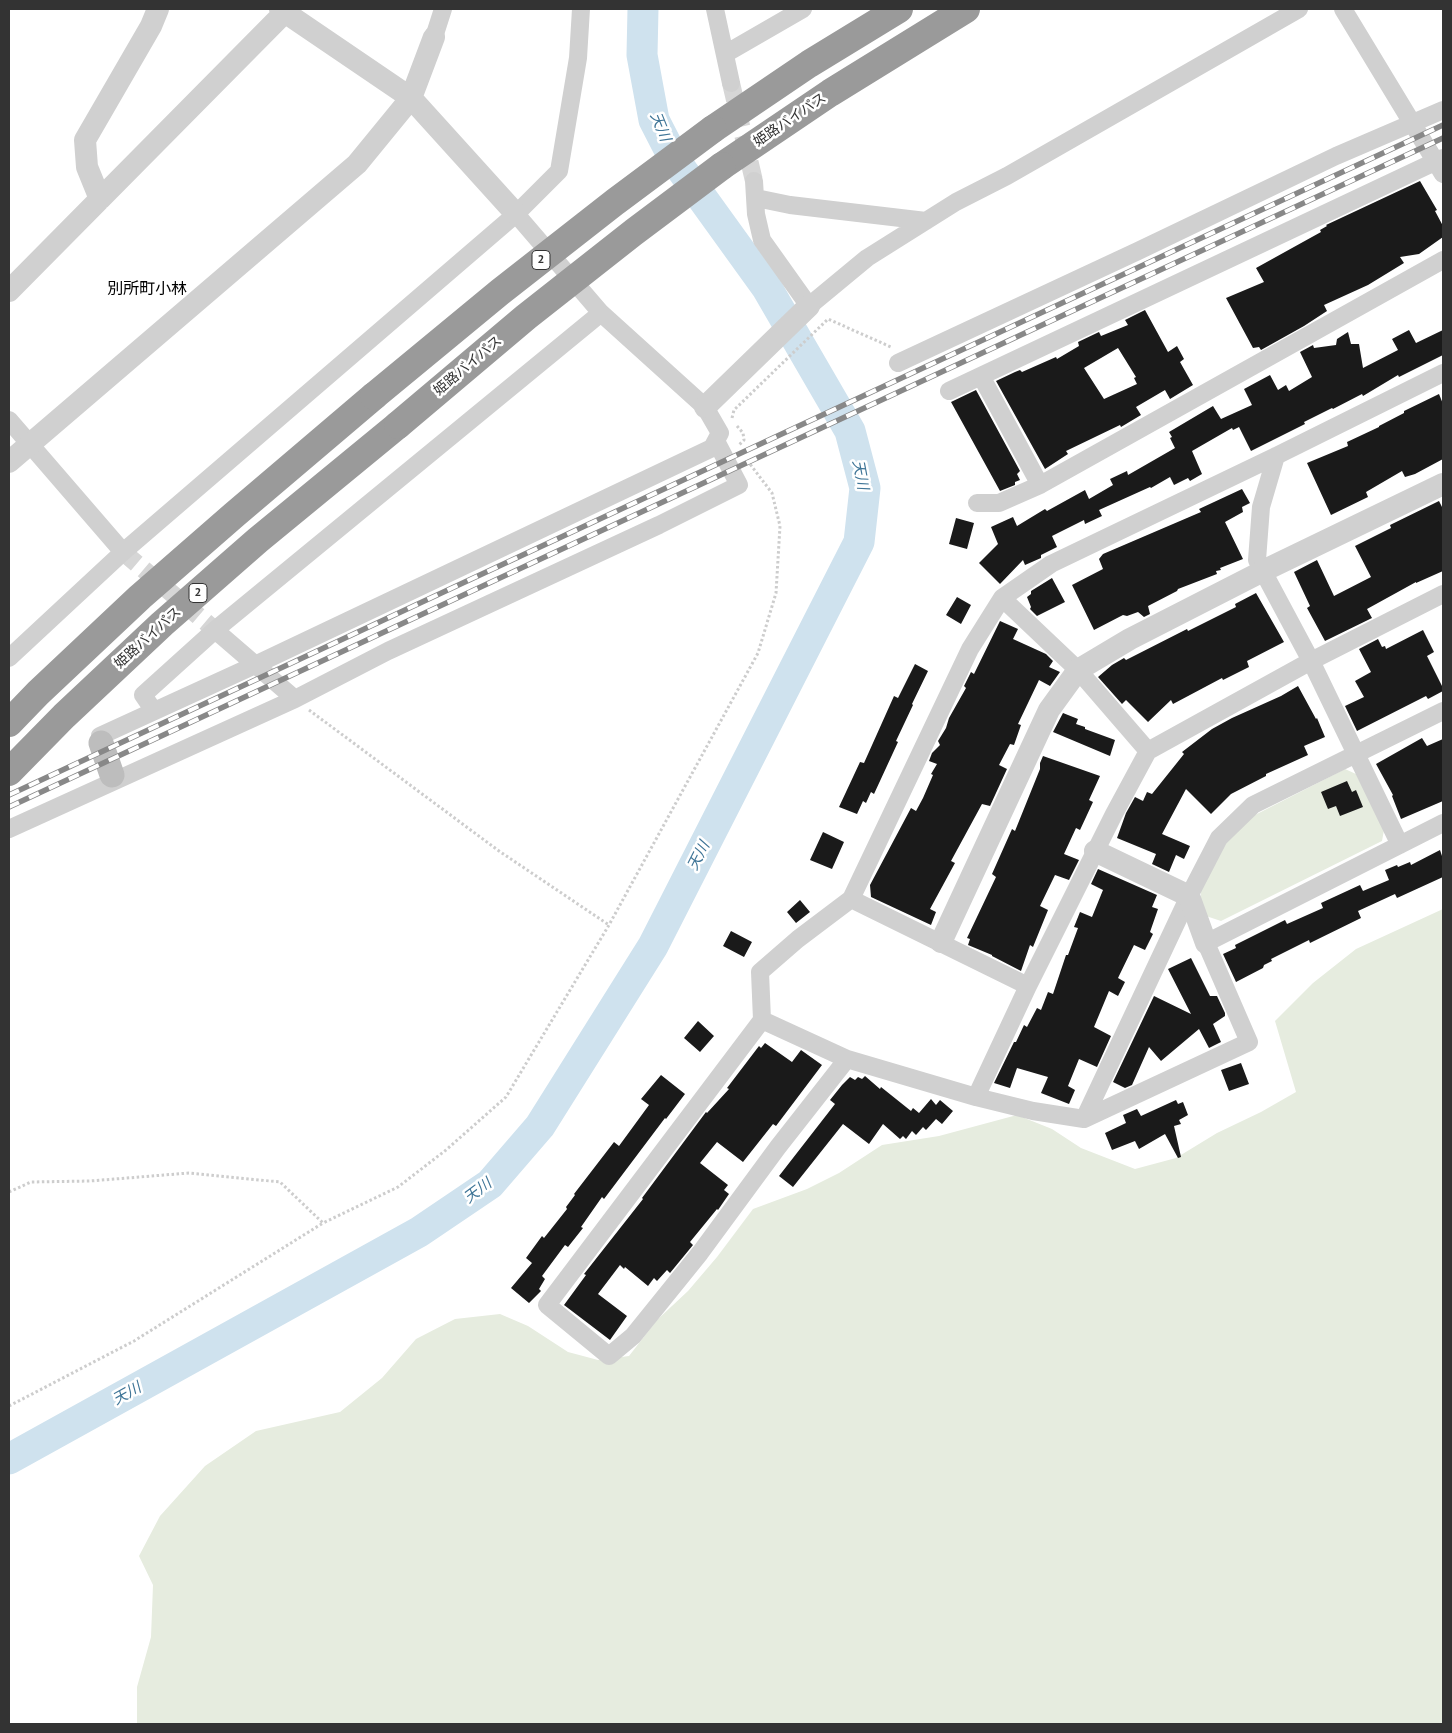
<!DOCTYPE html>
<html>
<head>
<meta charset="utf-8">
<style>
	body { margin:0 }
	#map { position:relative; width:1452px; height:1733px; overflow:hidden; background:#fff; font-family:"PT Sans",sans-serif }
	canvas { display:block }
	.frame { position:absolute; inset:0; border:10px solid #333; pointer-events:none }
</style>
</head>
<body>
<div id="map">
<canvas width="1452" height="1733"></canvas>
<div class="frame"></div>
</div>
<script>
const c = document.querySelector('canvas').getContext('2d');
c.lineJoin = 'round';
function fillPath(path, color) {
  c.fillStyle = color;
  c.fill(path, 'evenodd');
}
function poly(rows) {
  const path = new Path2D();
  for (const r of rows) {
    path.moveTo(r[0], r[1]);
    for (let i = 2; i < r.length; i += 2) path.lineTo(r[i], r[i + 1]);
  }
  return path;
}
function trace(path, color, width, dash) {
  c.strokeStyle = color;
  c.lineWidth = width;
  c.lineCap = dash ? 'butt' : 'round';
  c.setLineDash(dash || []);
  c.stroke(path);
}
function label(font, color, halo, rows, align = 'center') {
  c.font = font + ' "PT Sans","Noto Sans JP",sans-serif';
  c.lineWidth = 5;
  c.setLineDash([]);
  c.textBaseline = 'middle';
  c.strokeStyle = halo;
  c.fillStyle = color;
  for (const [text, x, y, turn = 0] of rows) {
    c.save();
    c.translate(x, y);
    c.rotate((+turn || 0) * Math.PI / 180);
    c.textAlign = isNaN(turn) ? turn : align;
    if (halo) c.strokeText(text, 0, 0);
    c.fillText(text, 0, 0);
    c.restore();
  }
}
fillPath(poly([
	[1345,769,1356,774,1384,830,1382,841,1221,921,1206,916,1200,902,1202,881,1228,839,1253,816],
	[1443,909,1443,1724,137,1724,137,1687,151,1637,153,1585,139,1556,160,1516,205,1466,256,1431,340,1412,382,1378,416,1339,455,1319,500,1314,528,1326,568,1352,598,1360,629,1356,657,1320,688,1291,717,1257,753,1209,807,1189,839,1173,882,1145,939,1136,1017,1115,1052,1129,1081,1148,1135,1169,1176,1158,1217,1133,1261,1112,1296,1092,1275,1021,1313,983,1356,949]
]), '#e6ecdf');
trace(poly([
	[9,1459,419,1232,490,1184,540,1126,653,946,859,542,865,488,850,431,767,288,674,159,654,120,642,55,643,9]
]), '#cfe2ee', 31);
fillPath(poly([
	[1420,181,1437,210,1435,211,1443,226,1443,237,1419,254,1400,257,1404,263,1368,285,1324,305,1327,311,1304,326,1261,350,1259,347,1253,348,1226,298,1264,282,1256,268,1321,232,1320,230,1327,226,1326,225],
	[1145,310,1168,352,1177,346,1184,359,1180,362,1193,385,1170,399,1165,390,1136,407,1141,415,1121,427,1120,425,1066,451,1068,454,1045,469,996,381,1015,372,1020,370,1022,372,1056,357,1057,359,1079,346,1078,342,1099,332,1101,336,1128,325,1125,320],
	[1118,348,1136,377,1134,378,1137,384,1104,399,1084,368],
	[1409,330,1416,343,1443,330,1443,355,1399,377,1398,375,1363,396,1362,394,1333,409,1332,408,1304,422,1305,424,1251,451,1239,427,1233,430,1232,428,1192,451,1202,474,1190,481,1188,478,1174,485,1170,477,1151,488,1150,487,1099,510,1102,516,1085,524,1084,520,1052,536,1057,547,1041,555,1041,558,1025,565,1023,560,1000,584,979,563,998,544,991,527,1013,517,1017,526,1045,509,1047,511,1085,490,1089,499,1113,485,1110,479,1127,471,1128,475,1175,448,1170,438,1172,437,1169,432,1213,406,1221,419,1252,405,1244,389,1270,375,1278,390,1286,385,1289,391,1312,377,1300,352,1313,345,1314,348,1336,345,1337,339,1348,332,1351,344,1359,344,1363,368,1398,350,1392,339],
	[976,390,1020,471,1017,474,1020,480,1015,482,1015,485,1000,491,951,402],
	[1439,394,1443,404,1443,459,1415,474,1405,477,1402,471,1366,492,1368,497,1331,515,1307,463,1348,446,1347,442,1379,427,1379,426,1404,413,1404,411],
	[1242,489,1250,503,1242,507,1243,512,1225,522,1243,559,1220,568,1221,570,1216,571,1217,574,1178,589,1177,591,1148,606,1150,614,1144,617,1138,612,1127,616,1123,615,1094,630,1072,585,1103,569,1099,559,1103,554,1201,512,1199,509],
	[1439,501,1443,509,1443,571,1416,583,1416,582,1367,609,1372,618,1325,641,1307,608,1310,606,1294,572,1317,560,1334,596,1371,577,1355,546,1391,528,1390,525],
	[956,518,974,523,967,549,949,544],
	[1052,578,1065,602,1037,616,1030,609,1031,607,1027,597,1031,594,1031,591],
	[1256,593,1284,642,1247,661,1249,667,1223,680,1222,678,1173,704,1171,700,1148,722,1126,700,1122,704,1098,677,1112,665,1124,658,1126,660,1187,629,1188,631,1236,607,1235,604],
	[957,597,971,605,961,624,946,615],
	[1000,621,1018,629,1013,639,1046,654,1053,661,1049,667,1060,672,1050,686,1039,680,1018,724,1021,725,1014,745,1010,744,999,765,1007,769,990,806,982,804,951,861,955,863,930,909,936,912,931,925,871,897,870,885,911,808,916,811,923,798,933,775,931,774,937,764,929,761,932,753,940,745,938,741,946,728,949,718,966,688,964,686,971,672,974,674],
	[1423,630,1434,652,1427,656,1443,688,1443,691,1428,699,1426,696,1357,731,1345,706,1364,697,1355,681,1371,672,1359,649,1378,639,1382,647,1385,646,1386,649],
	[915,664,928,671,912,704,913,705,896,741,898,742,874,794,871,792,866,803,863,801,857,814,839,807,860,762,864,763,894,696,898,698],
	[1298,686,1316,719,1317,718,1325,737,1304,746,1308,755,1266,774,1266,776,1231,794,1211,814,1186,789,1162,834,1190,846,1184,859,1176,855,1169,872,1152,864,1156,854,1117,838,1126,813,1135,797,1143,801,1147,792,1152,794,1184,754,1182,752,1212,729,1232,718,1281,696],
	[1063,713,1078,719,1076,724,1085,727,1085,729,1115,740,1110,756,1053,732],
	[1422,738,1427,746,1443,739,1443,801,1401,819,1392,796,1393,795,1376,764],
	[1043,756,1100,776,1089,800,1093,802,1080,830,1076,828,1064,854,1079,860,1069,880,1055,875,1040,906,1048,910,1033,947,1030,945,1021,971,992,956,992,955,968,945,970,939,967,938,996,877,992,874,1012,829,1015,831,1040,769,1040,763],
	[1347,781,1352,792,1356,790,1363,807,1340,816,1336,806,1328,809,1321,792],
	[823,832,844,842,832,869,810,860],
	[1440,850,1443,859,1443,877,1397,898,1395,894,1358,911,1361,918,1310,943,1309,940,1271,959,1272,961,1264,965,1263,968,1236,982,1223,954,1236,948,1235,945,1285,920,1287,924,1323,908,1321,903,1360,885,1363,891,1389,880,1385,870,1397,865,1398,867,1410,862,1411,865],
	[1098,869,1157,895,1152,907,1158,909,1150,932,1153,934,1145,950,1134,945,1118,978,1125,982,1118,996,1109,991,1094,1027,1111,1036,1097,1067,1079,1059,1068,1086,1075,1090,1069,1104,1041,1093,1048,1077,1017,1068,1010,1088,994,1083,1014,1042,1016,1042,1024,1025,1027,1027,1037,1008,1041,1010,1048,992,1053,994,1066,955,1068,955,1078,928,1074,927,1080,912,1092,917,1103,890,1091,884],
	[800,900,810,912,796,923,787,912],
	[731,931,752,942,744,957,723,946],
	[1191,958,1210,996,1217,996,1225,1013,1225,1016,1213,1024,1221,1042,1209,1048,1199,1029,1161,1061,1149,1047,1132,1085,1125,1088,1113,1082,1154,996,1191,1014,1168,969],
	[698,1021,714,1036,700,1052,684,1038],
	[765,1043,792,1062,801,1050,822,1065,776,1126,773,1124,743,1162,717,1142,700,1163,728,1185,724,1190,729,1194,718,1210,717,1209,690,1242,693,1245,670,1273,667,1270,657,1281,654,1278,648,1286,625,1267,624,1269,620,1265,598,1294,627,1316,610,1340,564,1305,586,1275,584,1274,643,1199,642,1198,706,1112,707,1113,729,1089,727,1088,759,1046,761,1048],
	[1241,1063,1249,1084,1229,1091,1221,1070],
	[661,1075,685,1094,666,1119,665,1118,604,1199,602,1197,581,1227,583,1228,568,1247,565,1245,542,1276,545,1279,539,1289,541,1291,529,1303,511,1288,532,1263,526,1258,542,1236,544,1238,567,1209,566,1207,575,1195,574,1194,614,1142,619,1146,649,1105,641,1099],
	[865,1076,880,1089,881,1087,911,1111,913,1108,919,1113,931,1099,936,1105,940,1100,953,1111,942,1124,936,1119,926,1130,923,1127,916,1135,912,1131,906,1139,903,1136,900,1139,883,1124,869,1144,843,1124,793,1187,779,1176,835,1104,830,1100,842,1085,850,1077,855,1080,858,1077,862,1079],
	[1176,1100,1178,1104,1183,1102,1188,1115,1179,1120,1181,1124,1174,1126,1181,1157,1178,1158,1165,1134,1139,1149,1135,1141,1112,1150,1105,1133,1126,1123,1123,1115,1137,1109,1141,1116]
]), '#1a1a1a');
trace(poly([
	[731,83,754,181],
	[123,552,215,630]
]), '#d6d6d6', 18, [18, 9]);
trace(poly([
	[732,418,734,410,828,319,891,347],
	[737,426,743,433,744,440,738,446],
	[309,710,499,851,609,925],
	[9,1192,31,1182,90,1181,189,1173,280,1182,323,1223,398,1187,446,1150,506,1097,609,925,758,653,776,593,780,526,772,493,747,460],
	[9,1406,134,1341,323,1223]
]), '#cdcdcd', 3, [2.5, 2.5]);
trace(poly([
	[715,9,731,83],
	[1343,9,1443,174],
	[434,37,443,9],
	[725,54,803,9],
	[754,181,756,214,762,240,809,306,867,258,956,202,1007,176,1299,9],
	[756,198,790,205,926,221],
	[898,363,1138,251,1336,156,1443,110],
	[981,376,1040,485],
	[949,391,1443,158],
	[9,420,123,552],
	[1276,456,1261,507,1257,560,1311,661,1400,845],
	[977,503,999,503,1040,485,1443,260],
	[1002,598,1078,670,1148,751],
	[215,630,295,699],
	[9,658,123,552,516,214,559,171,578,58,581,9],
	[154,711,143,695,215,630,601,313],
	[101,743,100,736,255,665,712,448,720,433,705,407,601,313,516,214],
	[9,829,295,699,388,651,659,525,739,485,716,441],
	[851,899,1028,986],
	[762,1020,847,1059,976,1097,1033,1111,1084,1119,1249,1042,1206,943,1443,823],
	[847,1059,778,1147,700,1253,633,1336,609,1356,547,1305,762,1020,760,972,798,939,851,899,970,649,1002,598,1051,564,1276,456,1443,373],
	[976,1097,1028,986,1114,814,1148,751,1311,661,1443,594],
	[1084,1119,1189,896,1219,838,1253,805,1443,711]
]), '#d0d0d0', 18);
trace(poly([
	[280,9,411,98,516,214],
	[100,199,87,167,85,140,151,26,158,9],
	[9,291,288,9],
	[705,407,809,306],
	[9,462,357,164,411,98,434,37],
	[1095,851,1189,896,1206,943],
	[941,942,1049,710,1078,670,1130,639,1263,571,1443,484]
]), '#d0d0d0', 22);
trace(poly([
	[101,743,112,775]
]), '#bdbdbd', 25);
trace(poly([
	[713,129,809,64,899,9],
	[722,166,830,93,966,9],
	[9,723,38,693,140,597,234,515,374,396],
	[9,772,64,716,162,624,258,540,398,425]
]), '#9a9a9a', 28);
const rail = poly([
	[9,795,1443,125],
	[9,807,1443,138]
]);
trace(rail, '#888', 5.5);
trace(rail, '#fff', 4, [11]);
trace(poly([
	[374,396,500,292,615,202,713,129],
	[398,425,526,317,634,232,722,166]
]), '#9a9a9a', 28);
for (const [x, y, w] of [
	[541,260,18],
	[198,593,18]
]) {
  const box = new Path2D();
  box.roundRect(x - w / 2, y - 9.5, w, 19, 4);
  c.fillStyle = '#fff';
  c.fill(box);
  trace(box, '#333', 1);
}
label('bold 12px', '#333', null, [
	["2",541,260],
	["2",198,593]
]);
label('14px', '#333', '#fff', [
	["姫路バイパス",790,120,-34],
	["姫路バイパス",468,366,-40],
	["姫路バイパス",148,638,-42]
]);
label('italic 15px', '#3f7597', '#fff', [
	["天川",660,127,68],
	["天川",860,475,79],
	["天川",699,856,-63],
	["天川",478,1191,-37],
	["天川",127,1394,-29]
]);
label('16px', '#000', '#fff', [
	["別所町小林",147,289]
]);
</script>
</body>
</html>
